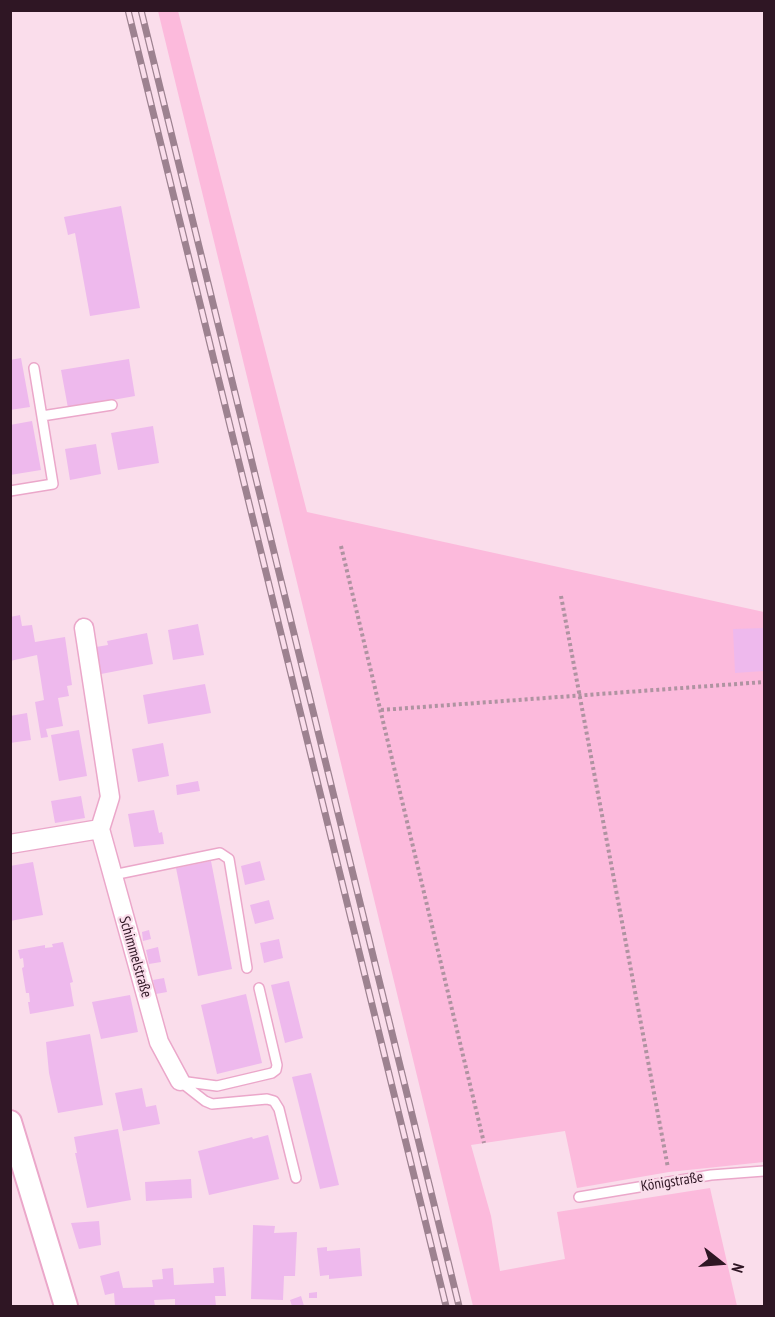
<!DOCTYPE html>
<html>
<head>
<meta charset="utf-8">
<style>
	body { margin:0 }
	#map { position:relative; width:775px; height:1317px; overflow:hidden; background:#faddeb; font-family:"PT Sans Narrow",sans-serif }
	canvas { display:block }
	.frame { position:absolute; inset:0; border:12px solid #2f1624; pointer-events:none }
	.north { position:absolute; left:691px; top:1233px; width:60px; height:60px; -webkit-text-stroke:4px #faddeb; paint-order:stroke; rotate:107deg; font-size:16px; font-weight:700; line-height:24px; text-align:center; color:#2f1624 }
	.north::after { content:''; display:block; margin:auto; width:21px; height:27px; background:#2f1624; clip-path:polygon(50% 0,100% 100%,50% 72%,0 100%) }
</style>
</head>
<body>
<div id="map">
<canvas width="775" height="1317"></canvas>
<div class="frame"></div>
<div class="north">N</div>
</div>
<script>
const c = document.querySelector('canvas').getContext('2d');
c.lineJoin = 'round';
function fillPath(path, color) {
  c.fillStyle = color;
  c.fill(path, 'evenodd');
}
function poly(rows) {
  const path = new Path2D();
  for (const r of rows) {
    path.moveTo(r[0], r[1]);
    for (let i = 2; i < r.length; i += 2) path.lineTo(r[i], r[i + 1]);
  }
  return path;
}
function trace(path, color, width, dash) {
  c.strokeStyle = color;
  c.lineWidth = width;
  c.lineCap = dash ? 'butt' : 'round';
  c.setLineDash(dash || []);
  c.stroke(path);
}
function label(font, color, halo, rows, align = 'center') {
  c.font = font + ' "PT Sans Narrow",sans-serif';
  c.lineWidth = 4.5;
  c.setLineDash([]);
  c.textBaseline = 'middle';
  c.strokeStyle = halo;
  c.fillStyle = color;
  for (const [text, x, y, turn = 0] of rows) {
    c.save();
    c.translate(x, y);
    c.rotate((+turn || 0) * Math.PI / 180);
    c.textAlign = isNaN(turn) ? turn : align;
    if (halo) c.strokeText(text, 0, 0);
    c.fillText(text, 0, 0);
    c.restore();
  }
}
fillPath(poly([
	[158,11,178,11,307,512,764,612,764,1162,669,1172,577,1188,565,1131,471,1145,491,1216,500,1271,565,1259,557,1212,710,1188,737,1306,473,1306]
]), '#fcbadc');
fillPath(poly([
	[121,206,140,308,90,316,75,233,68,235,64,217],
	[21,358,30,407,10,410,10,360],
	[129,359,135,396,68,408,61,370],
	[32,421,41,470,10,475,10,425],
	[153,426,159,463,118,470,111,433],
	[96,444,101,474,70,480,65,449],
	[20,615,22,626,32,625,35,642,65,637,72,685,67,686,69,696,58,698,63,726,46,729,48,737,41,738,35,702,44,700,37,655,10,661,10,617],
	[198,624,204,655,173,660,168,630],
	[764,628,764,671,735,673,733,629],
	[147,633,153,664,101,674,96,647,108,645,107,641],
	[205,684,211,713,148,724,143,695],
	[27,713,31,740,10,743,10,716],
	[79,730,87,776,59,781,51,735],
	[163,743,169,776,138,782,132,749],
	[198,781,200,791,177,795,176,785],
	[81,796,85,818,55,823,51,801],
	[154,810,159,833,162,832,164,844,134,847,128,814],
	[211,861,232,969,198,976,176,868],
	[260,861,265,880,245,885,241,866],
	[33,862,43,915,10,921,10,866],
	[269,900,274,919,255,924,250,905],
	[149,930,151,939,143,941,142,932],
	[279,939,283,958,264,963,260,943],
	[63,942,73,982,70,983,74,1006,30,1014,28,1002,30,1002,29,993,26,993,22,968,24,967,23,958,20,959,18,950,45,945,45,948,53,947,52,944],
	[158,947,161,962,149,964,146,950],
	[164,978,167,992,156,994,153,980],
	[289,981,303,1038,285,1043,271,985],
	[246,994,262,1063,217,1074,201,1005],
	[130,995,138,1032,101,1039,92,1002],
	[90,1034,103,1105,58,1113,49,1073,46,1042],
	[311,1073,339,1185,320,1189,292,1077],
	[142,1088,146,1107,156,1105,160,1124,123,1131,115,1093],
	[118,1129,131,1200,87,1208,75,1153,77,1153,74,1137],
	[268,1135,279,1179,209,1195,198,1151,252,1137,253,1139],
	[191,1179,192,1198,146,1201,145,1182],
	[99,1221,101,1245,79,1249,71,1223],
	[253,1225,275,1226,274,1233,297,1232,295,1276,284,1276,283,1300,251,1299],
	[327,1247,327,1251,360,1248,362,1276,329,1279,329,1275,320,1276,317,1248],
	[224,1267,226,1296,215,1296,216,1306,175,1306,175,1299,154,1300,155,1306,115,1306,114,1293,105,1295,100,1276,119,1271,123,1288,153,1287,152,1280,163,1279,162,1269,173,1268,174,1285,214,1283,213,1268],
	[317,1292,317,1298,309,1298,309,1293],
	[301,1296,304,1306,292,1306,290,1300]
]), '#eeb9ed');
const service = poly([
	[42,416,112,405],
	[10,491,53,484,34,368],
	[113,875,220,853,229,859,247,968],
	[180,1081,217,1086,272,1073,276,1070,277,1065,259,988],
	[182,1083,205,1101,212,1104,267,1099,274,1101,279,1109,296,1178],
	[579,1197,711,1175,764,1171]
]);
const minor = poly([
	[84,628,110,797,100,829],
	[10,844,100,829,159,1042,180,1081]
]);
const tertiary = poly([
	[10,1122,66,1306]
]);
trace(service, '#eba7ca', 12);
trace(minor, '#eba7ca', 21);
trace(tertiary, '#eba7ca', 26);
trace(poly([
	[341,546,484,1143],
	[561,596,668,1168],
	[381,710,764,682]
]), '#af93a1', 4, [3, 3]);
trace(service, '#fff', 9);
trace(minor, '#fff', 18);
trace(tertiary, '#fff', 22);
const rail = poly([
	[128,10,446,1306],
	[141,10,459,1306]
]);
trace(rail, '#9d8290', 7);
trace(rail, '#faddeb', 4.5, [14]);
label('15px', '#2f1624', '#faddeb', [
	["Schimmelstraße",135,957,74],
	["Königstraße",672,1182,-9]
]);
</script>
</body>
</html>
